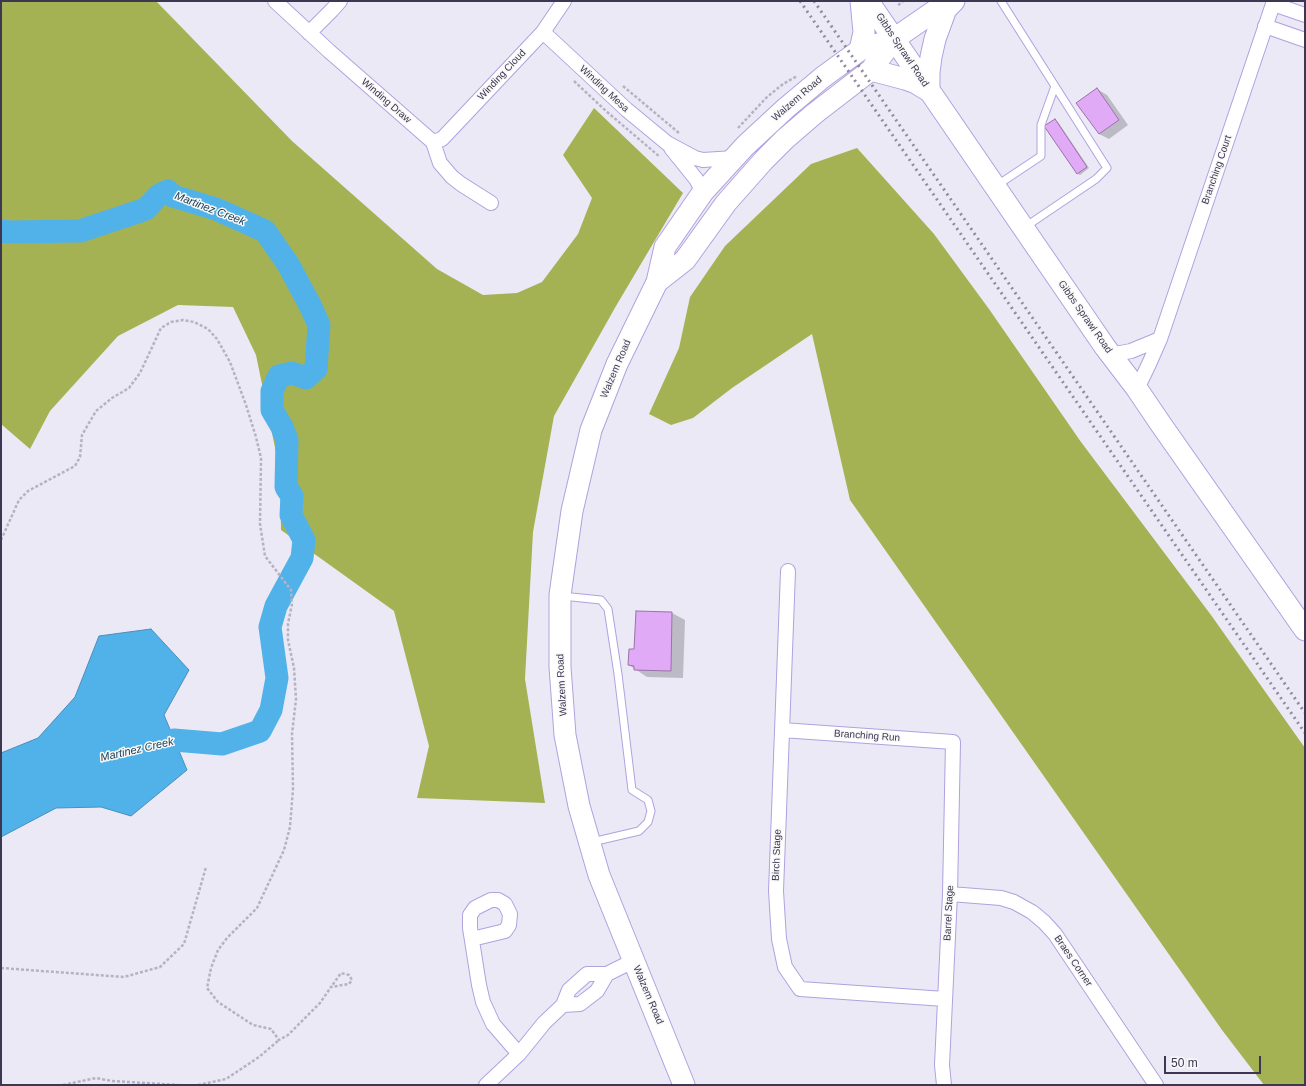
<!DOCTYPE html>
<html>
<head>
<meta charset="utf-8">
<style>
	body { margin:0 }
	#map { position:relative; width:1306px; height:1086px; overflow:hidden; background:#ece9f6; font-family:Arial,sans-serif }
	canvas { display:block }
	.frame { position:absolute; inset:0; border:2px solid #3e3751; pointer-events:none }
	.scale { position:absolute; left:1164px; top:1056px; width:97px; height:18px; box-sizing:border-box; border:2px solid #3e3751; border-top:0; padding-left:5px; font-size:12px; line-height:14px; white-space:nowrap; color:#3e3751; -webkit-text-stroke:3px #f8f8f8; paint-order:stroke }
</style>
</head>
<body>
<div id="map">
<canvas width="1306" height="1086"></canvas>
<div class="frame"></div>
<div class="scale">50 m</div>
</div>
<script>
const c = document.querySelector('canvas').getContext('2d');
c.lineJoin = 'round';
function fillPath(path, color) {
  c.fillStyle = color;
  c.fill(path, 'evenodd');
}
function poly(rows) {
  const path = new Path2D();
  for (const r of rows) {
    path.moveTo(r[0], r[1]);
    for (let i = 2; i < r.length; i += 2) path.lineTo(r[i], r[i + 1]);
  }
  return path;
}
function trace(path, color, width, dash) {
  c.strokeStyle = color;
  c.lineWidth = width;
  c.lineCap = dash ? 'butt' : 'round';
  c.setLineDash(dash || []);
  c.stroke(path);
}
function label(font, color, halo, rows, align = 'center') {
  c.font = font + ' Arial,sans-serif';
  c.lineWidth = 3;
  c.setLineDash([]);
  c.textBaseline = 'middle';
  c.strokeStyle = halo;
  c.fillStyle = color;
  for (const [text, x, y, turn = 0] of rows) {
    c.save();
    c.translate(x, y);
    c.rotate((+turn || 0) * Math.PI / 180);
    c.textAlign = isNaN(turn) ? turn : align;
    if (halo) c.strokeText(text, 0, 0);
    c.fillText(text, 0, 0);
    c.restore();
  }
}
fillPath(poly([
	[1,1,156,1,292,141,437,269,483,295,517,293,542,282,578,234,592,198,563,155,594,108,683,193,616,306,554,416,533,532,525,679,545,803,417,798,429,746,394,611,281,530,280,472,256,355,233,307,178,305,118,336,50,411,30,449,1,424],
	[857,148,934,234,989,309,1081,442,1211,615,1305,748,1305,1085,1264,1085,1222,1030,850,500,812,334,732,388,693,418,671,425,649,414,679,348,690,297,725,246,811,164]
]), '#a5b254');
const water = poly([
	[151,629,189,670,164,715,187,770,131,816,101,807,56,808,1,837,1,753,38,738,75,697,99,636,151,629]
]);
fillPath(water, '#51b2e9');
trace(water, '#4b8dbb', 1);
fillPath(poly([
	[1097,89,1107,95,1128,125,1109,139,1099,134],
	[1055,120,1058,122,1089,168,1080,175,1077,173],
	[637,612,672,613,685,620,683,678,647,677,629,665,635,650]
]), '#0003');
trace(poly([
	[1,231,11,232,80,231,146,209,159,195,168,191,173,196,216,209,265,231,288,264,310,305,319,325,316,369,306,378,292,373,279,376,272,391,272,410,282,427,287,440,286,487,292,496,291,515,304,540,302,558,276,606,270,627,277,678,271,710,260,731,222,744,174,740,144,747]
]), '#51b2e9', 23);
const building = poly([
	[1097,88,1119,120,1099,134,1076,103,1097,88],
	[1055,119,1087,167,1077,174,1044,126,1055,119],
	[636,611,672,612,671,671,634,670,634,666,628,665,629,649,634,649,636,611]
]);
fillPath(building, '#e1aaf7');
trace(building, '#9872a7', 1);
const lane = poly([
	[1001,1,1107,168,1096,179,1025,227],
	[996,186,1041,156,1041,125,1055,86],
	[562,596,601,600,608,609,618,674,632,790,648,800,651,811,648,822,639,831,592,842]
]);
const street = poly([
	[275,1,329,51,433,142,440,163,452,177,461,184,491,203],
	[1273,4,1305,15],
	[1265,26,1305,40],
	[543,32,627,110,667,143,695,158,703,160,734,158],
	[309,33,332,10,340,1],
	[433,142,442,139,543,32,564,1],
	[671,148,696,179,703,192],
	[1110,355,1131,351,1160,339],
	[1137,389,1149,364,1160,339,1274,1],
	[788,571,776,891,779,939,785,967,800,989,945,999],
	[782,730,953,742,950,894,942,1065,944,1085],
	[950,894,1001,898,1014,902,1032,912,1044,922,1055,934,1156,1085],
	[472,939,505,931,509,925,510,914,505,904,498,900,491,900,475,908,470,915,470,928,479,985,483,1002,493,1024,519,1054],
	[563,1005,580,1004,597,991,607,974],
	[486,1085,519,1054,544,1023,563,1005,569,990,587,974,607,974,633,961]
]);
const secondary = poly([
	[868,1,1105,347,1137,389,1160,423,1305,630],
	[860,50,864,32,861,1],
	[871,70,905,79,916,83,929,91],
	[929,91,929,72,931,57,935,39,946,9,954,1],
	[657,282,685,260,726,203,764,160,785,139,814,114,871,70,894,39],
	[684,1085,599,875,579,806,565,735,560,667,560,595,572,511,591,430,617,364,657,282,665,247,703,192,745,146,786,108,823,77,860,50,894,39,949,1]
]);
trace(lane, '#b1a1df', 9);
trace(street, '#b1a1df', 16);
trace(secondary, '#b1a1df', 23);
trace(poly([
	[898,5,903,2],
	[574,81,606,111,660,157],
	[623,86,679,133],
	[738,128,767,97,783,84,797,76],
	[1,540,19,500,28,491,75,466,80,457,82,435,96,411,112,398,129,388,140,373,161,328,171,322,183,320,194,322,208,329,217,339,230,362,246,405,256,437,261,458,260,524,265,556,291,590,292,604,288,624,288,640,294,668,296,699,292,734,293,789,290,827,284,850,257,908,227,938,218,950,211,968,207,988,218,1002,253,1025,271,1029,279,1040,288,1035,320,1003,331,987,349,984,352,980,349,975,341,973,331,987],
	[1,968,124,977,160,967,184,944,206,867],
	[63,1085,96,1078,112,1081,179,1085],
	[198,1085,226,1079,259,1057,279,1040]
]), '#b6b2c3', 2.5, [3, 2]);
trace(lane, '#fff', 7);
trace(street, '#fff', 14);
trace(secondary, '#fff', 21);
trace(poly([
	[800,1,1305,733],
	[814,1,1305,713]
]), '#908b9f', 3, [2, 4]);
label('10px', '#3e3751', '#f8f8f8', [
	["Gibbs Sprawl Road",902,50,56],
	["Winding Cloud",502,75,-47],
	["Winding Mesa",604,89,43],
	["Walzem Road",797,99,-41],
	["Winding Draw",386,101,41],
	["Branching Court",1217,170,-71],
	["Gibbs Sprawl Road",1085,317,55],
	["Walzem Road",616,369,-67],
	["Walzem Road",562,685,-93],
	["Branching Run",867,736,4],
	["Birch Stage",777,855,-88],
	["Barrel Stage",949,913,-87],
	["Braes Corner",1073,961,56],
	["Walzem Road",648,995,67]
]);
label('italic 11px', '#113b51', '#f8f8f8', [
	["Martinez Creek",210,209,21],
	["Martinez Creek",137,750,-13]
]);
</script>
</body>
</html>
